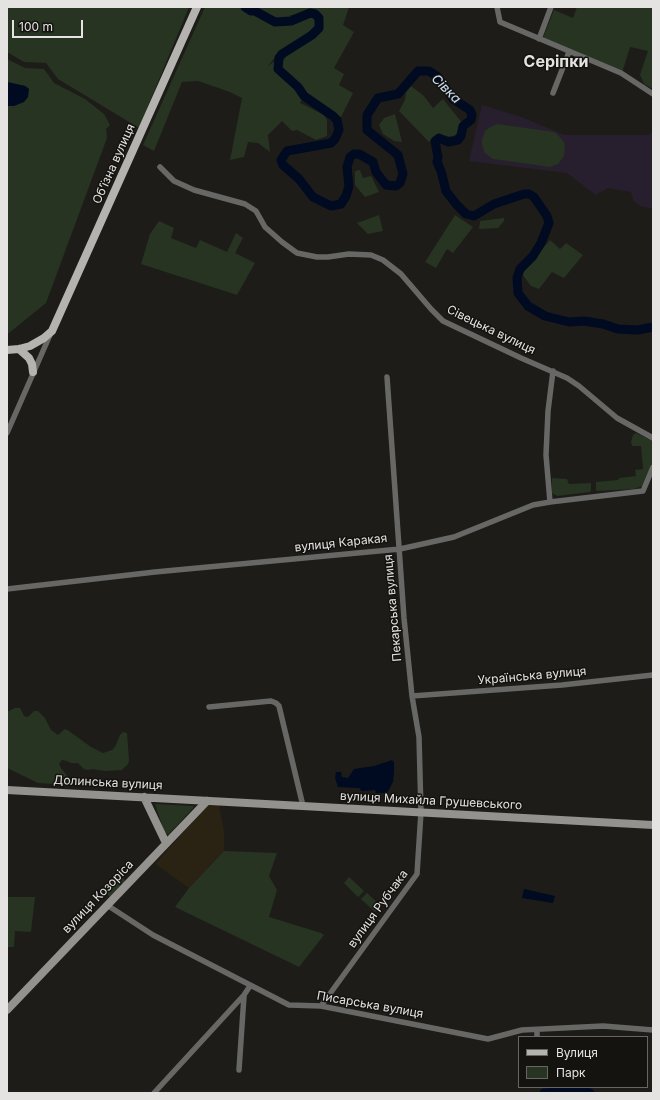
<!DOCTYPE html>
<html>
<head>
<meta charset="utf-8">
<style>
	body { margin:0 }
	#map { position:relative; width:660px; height:1100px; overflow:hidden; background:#1d1c19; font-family:Inter,sans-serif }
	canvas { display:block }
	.frame { position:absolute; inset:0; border:8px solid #e4e3e1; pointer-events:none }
	.legend { position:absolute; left:518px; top:1036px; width:130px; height:52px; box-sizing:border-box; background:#141310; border:1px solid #676664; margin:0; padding:5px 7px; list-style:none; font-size:12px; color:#e4e3e1 }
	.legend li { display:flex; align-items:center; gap:8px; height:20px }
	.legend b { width:20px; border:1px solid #676664 }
	.scale { position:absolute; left:12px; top:20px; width:71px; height:18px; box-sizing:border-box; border:2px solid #e4e3e1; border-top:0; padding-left:5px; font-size:12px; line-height:14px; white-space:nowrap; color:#e4e3e1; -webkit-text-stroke:3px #141310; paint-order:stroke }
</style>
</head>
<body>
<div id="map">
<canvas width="660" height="1100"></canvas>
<div class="frame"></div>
<ul class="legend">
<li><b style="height:5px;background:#b4b3af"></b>Вулиця</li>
<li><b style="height:11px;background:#263421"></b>Парк</li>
</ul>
<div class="scale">100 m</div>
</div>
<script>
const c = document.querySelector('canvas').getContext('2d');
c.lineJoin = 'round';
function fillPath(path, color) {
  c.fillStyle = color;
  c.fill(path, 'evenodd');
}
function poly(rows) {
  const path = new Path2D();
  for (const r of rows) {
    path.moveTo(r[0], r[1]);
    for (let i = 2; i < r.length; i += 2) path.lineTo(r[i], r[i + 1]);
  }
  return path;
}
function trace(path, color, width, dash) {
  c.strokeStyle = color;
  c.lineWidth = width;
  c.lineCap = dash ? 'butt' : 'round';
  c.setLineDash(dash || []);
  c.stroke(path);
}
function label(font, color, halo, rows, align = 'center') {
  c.font = font + ' Inter,sans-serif';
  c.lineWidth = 3;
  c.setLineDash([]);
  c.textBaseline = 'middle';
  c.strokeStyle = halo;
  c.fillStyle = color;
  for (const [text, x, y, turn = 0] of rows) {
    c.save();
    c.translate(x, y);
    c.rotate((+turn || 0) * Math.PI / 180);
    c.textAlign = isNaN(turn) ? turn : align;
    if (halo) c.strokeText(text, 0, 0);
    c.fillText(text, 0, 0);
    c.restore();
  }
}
fillPath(poly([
	[210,804,219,805,224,831,224,851,189,888,155,864,201,812]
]), '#2a2212');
fillPath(poly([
	[482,105,521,117,565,135,649,135,653,131,653,208,643,207,636,203,633,199,631,192,608,188,596,195,567,173,469,161]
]), '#281f2e');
fillPath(poly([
	[7,7,189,7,139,128,58,79,46,63,24,62,7,52],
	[205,7,349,7,343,25,354,32,334,68,344,74,339,85,353,93,340,119,306,94,299,86,280,68,282,59,320,31,322,17,310,11,288,16,309,16,316,19,317,27,276,56,268,66,275,61,276,69,296,89,303,98,300,103,324,115,327,120,327,136,316,140,297,130,292,131,282,121,268,135,270,152,258,143,248,142,244,157,230,160,242,98,230,92,198,81,182,82,154,151,143,145],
	[577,7,653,7,653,89,644,84,640,75,648,51,630,47,622,73,543,38,554,10,573,18],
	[7,59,25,68,44,69,54,83,85,99,104,114,110,125,106,129,107,138,46,303,9,333,7,333,7,106,14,106,29,89,25,86,7,82],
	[411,86,424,96,433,108,443,99,463,124,460,131,452,137,438,134,429,142,399,111,405,100,406,92],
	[395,114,402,142,394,141,383,134,379,125,384,118],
	[497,124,554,132,558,135,564,142,565,147,564,156,558,164,550,167,493,159,485,153,482,145,482,140,485,131,489,128],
	[360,170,363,178,371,176,379,192,365,197,355,185,355,171],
	[379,215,383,231,368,234,357,223],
	[455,215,473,227,453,253,447,249,436,268,425,262],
	[504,218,504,221,498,228,479,229,480,221],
	[159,221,174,228,171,238,196,248,200,240,227,252,236,233,243,238,235,253,255,263,237,295,141,264,150,234],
	[550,240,560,249,566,243,583,255,564,278,552,272,539,289,531,286,522,274,528,265],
	[636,433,653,441,653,461,642,486,634,489,597,491,596,490,596,482,618,480,619,478,636,476,635,470,643,469,641,446,632,446,631,442,633,435],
	[552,478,567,479,569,484,591,483,591,490,590,492,557,496,552,493],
	[15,708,20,708,24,716,28,717,34,711,38,711,45,718,51,730,58,735,65,729,69,731,91,747,103,753,112,750,115,747,120,735,123,732,127,733,129,760,128,764,122,770,105,771,92,769,88,770,84,769,78,763,71,763,67,761,62,760,59,764,61,768,72,782,68,785,38,783,7,768,7,712],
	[155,804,193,806,194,807,168,835,164,831],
	[224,851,277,853,269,876,277,890,269,917,321,933,324,935,299,967,175,907,189,888],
	[119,877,123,878,126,882,111,897,109,896,107,894,106,886],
	[349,877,364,891,358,897,344,883],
	[367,893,381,906,375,912,361,899],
	[8,897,35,897,31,932,15,931,14,947,7,947]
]), '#263421');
fillPath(poly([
	[7,82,25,86,29,89,28,97,24,102,14,106,7,106],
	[392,760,394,762,394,772,393,782,387,793,376,793,375,790,362,791,359,788,338,787,335,778,336,772,341,772,342,777,348,778,354,769,374,766],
	[524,889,555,896,553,903,522,898]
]), '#000a20');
trace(poly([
	[245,7,251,11,253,10,275,22,291,21,310,13,315,14,319,18,319,28,312,35,282,54,279,58,278,69,298,87,304,96,333,116,337,120,339,130,335,139,331,143,287,151,281,160,283,165,299,179,313,197,331,206,341,204,346,196,349,186,347,167,350,157,354,154,359,154,373,162,376,172,386,185,396,186,400,183,403,174,398,155,367,130,367,115,378,98,398,94,418,71,429,71,438,77,453,99,470,110,472,115,471,120,463,126,461,136,458,140,448,142,439,138,435,141,438,157,437,162,441,171,446,191,456,204,466,214,474,216,494,204,524,194,529,194,534,197,547,216,549,223,541,243,533,256,520,269,517,278,518,293,528,306,545,316,569,322,584,321,603,324,618,329,638,330,653,327],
	[544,1093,579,1091,590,1093]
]), '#000a20', 9);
trace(poly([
	[497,7,500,22,621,73,653,94],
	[539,39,551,7],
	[553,93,569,52],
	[160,167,174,181,194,190,245,204,256,211,265,227,282,242,297,253,317,257,328,257,349,254,371,255,383,260,401,274,431,309,443,321,521,358,567,378,579,386,617,418,653,438],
	[7,433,50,335],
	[550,502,546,455,548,411,553,371],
	[7,589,155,572,400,549,454,537,533,505,550,502,643,491,653,467],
	[412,696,562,685,653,675],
	[209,707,271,701,276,703,279,706,303,806],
	[107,905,153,935,289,1005,321,1006,488,1039,522,1030,603,1026,653,1030],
	[321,1006,417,874,421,812,419,737,412,696,404,618,387,377],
	[537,1037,537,1030],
	[239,1070,244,996],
	[154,1093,244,995,250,986]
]), '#676765', 5.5);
trace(poly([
	[7,790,653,825],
	[144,797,166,843],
	[7,1010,207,801]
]), '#93928f', 8);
trace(poly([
	[19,349,29,358,32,364,33,372],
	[7,350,19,349,30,346,44,338,52,331,197,7]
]), '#b4b3af', 8);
label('12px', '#e4e3e1', '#141310', [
	["Обʼїзна вулиця",114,164,-66],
	["Сівецька вулиця",491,330,26],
	["вулиця Каракая",341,543,-6],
	["Пекарська вулиця",393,608,-95],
	["Українська вулиця",532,676,-5],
	["Долинська вулиця",108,783,3],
	["вулиця Михайла Грушевського",431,801,3],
	["вулиця Козоріса",98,897,-46],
	["вулиця Рубчака",378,909,-54],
	["Писарська вулиця",370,1005,10]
]);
label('italic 13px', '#cee2f6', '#141310', [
	["Сівка",446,89,45]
]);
label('bold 16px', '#e4e3e1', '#141310', [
	["Серіпки",556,62]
]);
</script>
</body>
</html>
